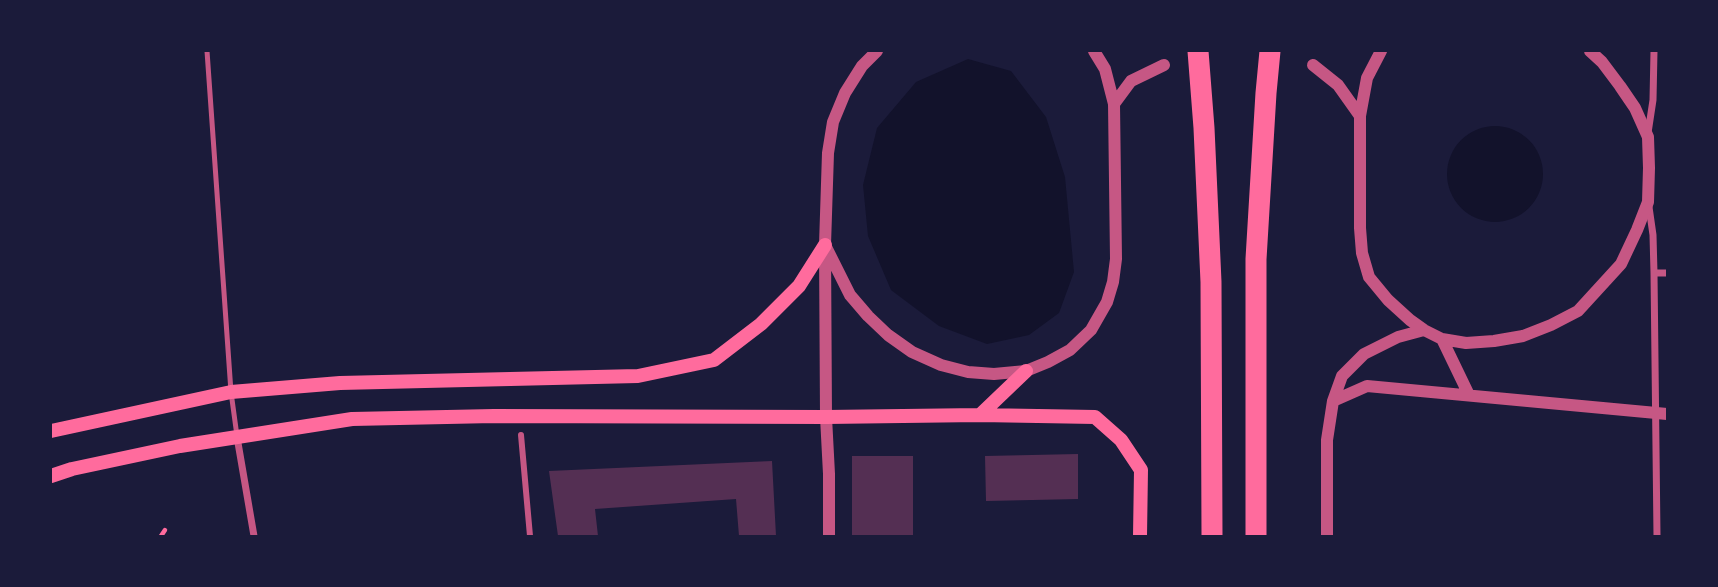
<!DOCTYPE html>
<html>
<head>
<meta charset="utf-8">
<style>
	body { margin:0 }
	#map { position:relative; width:1718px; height:587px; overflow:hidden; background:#1b1b3a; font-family:"Asap Condensed",sans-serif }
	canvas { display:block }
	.frame { position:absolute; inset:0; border:52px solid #1b1b3a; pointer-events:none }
</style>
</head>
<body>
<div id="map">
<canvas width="1718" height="587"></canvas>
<div class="frame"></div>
</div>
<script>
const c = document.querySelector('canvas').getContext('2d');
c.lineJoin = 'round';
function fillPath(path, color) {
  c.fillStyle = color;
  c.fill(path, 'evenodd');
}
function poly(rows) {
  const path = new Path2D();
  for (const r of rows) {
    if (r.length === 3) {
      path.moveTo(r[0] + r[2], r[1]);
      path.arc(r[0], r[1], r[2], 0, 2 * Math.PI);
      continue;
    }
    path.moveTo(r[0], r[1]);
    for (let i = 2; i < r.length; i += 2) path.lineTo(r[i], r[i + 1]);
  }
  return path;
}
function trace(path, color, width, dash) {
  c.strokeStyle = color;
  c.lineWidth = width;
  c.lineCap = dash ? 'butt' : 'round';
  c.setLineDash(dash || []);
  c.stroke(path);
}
fillPath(poly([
	[968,59,1011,71,1046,117,1065,177,1074,272,1059,313,1029,335,987,344,939,326,891,290,868,236,863,185,877,128,916,82],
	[1495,174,48]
]), '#12122b');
fillPath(poly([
	[1078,454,1078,499,986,501,985,456],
	[852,456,913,456,913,536,852,536],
	[772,461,776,536,739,536,736,499,595,509,598,536,558,536,549,471]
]), '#542f53');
trace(poly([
	[161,536,165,530]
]), '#ff6b9d', 4.5);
trace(poly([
	[207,51,231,392,237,436]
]), '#c65784', 5);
trace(poly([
	[521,435,530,536]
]), '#c65784', 6);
trace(poly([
	[1648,133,1653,100,1654,51],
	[1649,207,1653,235,1654,273,1657,536],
	[1654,273,1667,273],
	[237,437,254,536]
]), '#c65784', 7);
trace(poly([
	[1381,51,1367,78,1360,116,1360,228,1362,253,1369,277,1388,300,1410,320,1424,330,1442,339,1466,343,1494,341,1523,336,1551,325,1578,311,1621,264,1637,230,1648,202,1649,168,1648,137,1635,108,1620,86,1602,62,1590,51],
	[1313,65,1338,85,1360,116],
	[1114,104,1131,81,1164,65],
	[825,245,850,295,868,316,888,335,912,352,941,365,968,372,994,374,1026,371,1048,362,1070,350,1091,330,1107,302,1113,282,1116,259,1114,104,1105,69,1094,51],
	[1442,339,1469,395],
	[1333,401,1367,386,1667,414],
	[829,536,829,474,826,417,825,245,828,153,833,122,845,93,862,66,877,51],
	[1327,536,1327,440,1333,401,1342,376,1364,354,1398,337,1424,330]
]), '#c65784', 12);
trace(poly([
	[980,415,1026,371],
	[51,431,231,392,340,383,638,376,714,360,761,324,799,286,825,245],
	[51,476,72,469,180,446,352,419,494,416,826,417,980,415,1095,417,1121,440,1141,470,1140,536]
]), '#ff6b9d', 14);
trace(poly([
	[1198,51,1204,128,1211,282,1212,536],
	[1256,536,1256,259,1266,93,1270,51]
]), '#ff6b9d', 21);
</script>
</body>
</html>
